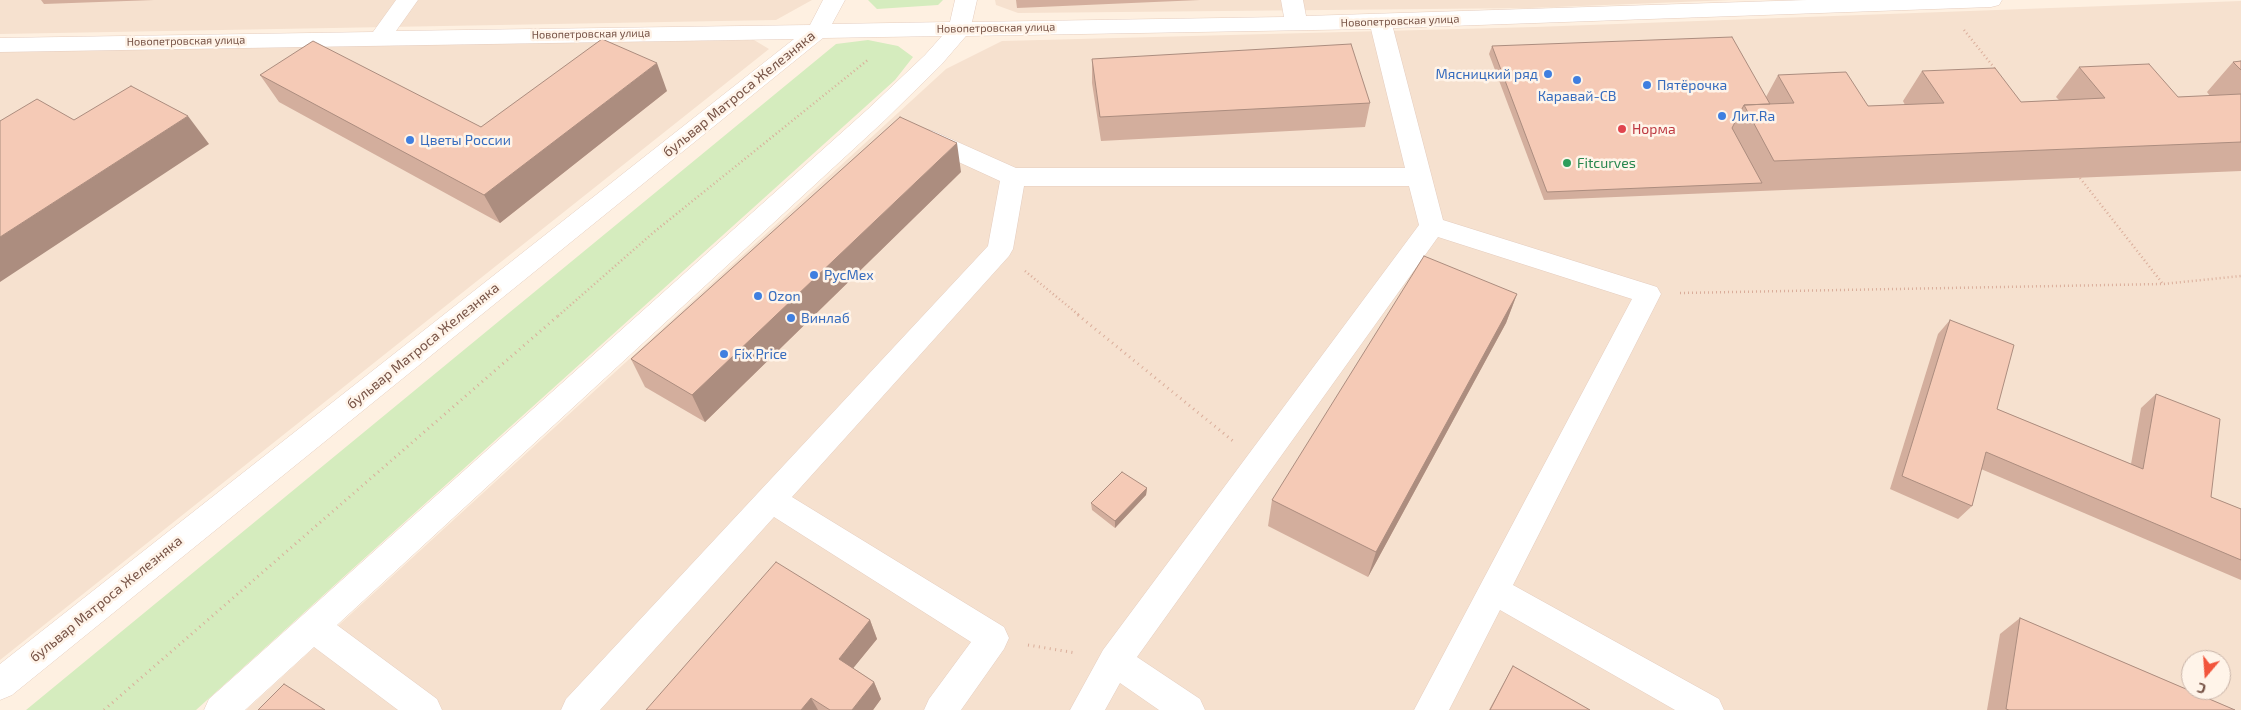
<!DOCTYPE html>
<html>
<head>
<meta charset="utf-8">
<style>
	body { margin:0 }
	#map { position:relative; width:2241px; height:710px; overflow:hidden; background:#fef0e1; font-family:"Exo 2",sans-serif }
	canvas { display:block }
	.north { position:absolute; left:2181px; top:650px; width:50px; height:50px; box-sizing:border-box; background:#fff4e9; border:1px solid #c9b4a8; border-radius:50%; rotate:198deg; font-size:14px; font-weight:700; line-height:20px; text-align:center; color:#775346 }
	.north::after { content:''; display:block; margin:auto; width:18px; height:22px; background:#f2553c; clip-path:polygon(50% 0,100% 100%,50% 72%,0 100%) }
</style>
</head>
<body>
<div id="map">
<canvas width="2241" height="710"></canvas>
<div class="north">С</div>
</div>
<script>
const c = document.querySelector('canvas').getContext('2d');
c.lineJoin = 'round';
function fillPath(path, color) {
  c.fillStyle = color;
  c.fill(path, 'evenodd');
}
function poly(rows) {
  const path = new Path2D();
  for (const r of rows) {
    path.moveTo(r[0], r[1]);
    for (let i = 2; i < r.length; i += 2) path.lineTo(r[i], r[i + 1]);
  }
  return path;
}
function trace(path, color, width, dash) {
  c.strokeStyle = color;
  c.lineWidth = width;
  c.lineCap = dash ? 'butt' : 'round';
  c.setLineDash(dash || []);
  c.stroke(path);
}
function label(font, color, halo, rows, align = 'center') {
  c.font = font + ' "Exo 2",sans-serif';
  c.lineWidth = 5;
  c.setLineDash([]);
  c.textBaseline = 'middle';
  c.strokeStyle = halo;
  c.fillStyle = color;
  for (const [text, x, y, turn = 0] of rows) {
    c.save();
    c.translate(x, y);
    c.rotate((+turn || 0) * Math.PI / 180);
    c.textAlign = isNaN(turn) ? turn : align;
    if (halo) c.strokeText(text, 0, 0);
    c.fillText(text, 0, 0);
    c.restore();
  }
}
fillPath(poly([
	[0,0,812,0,776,20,0,34],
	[995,0,1732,0,1530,8,1018,13,996,5],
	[2241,1,2241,710,246,710,946,69,1002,41,1535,27],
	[2191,660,2221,660,2221,690,2191,690],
	[754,40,769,49,0,660,0,51]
]), '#f6e1cf');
fillPath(poly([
	[868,0,943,0,938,5,877,9],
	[868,40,898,46,913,57,895,80,196,710,26,710,836,44]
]), '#d5ecbe');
const minor = poly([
	[396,0,418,0,396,31,810,25,823,0,845,0,832,24,950,22,955,0,977,0,972,22,1284,17,1281,0,1303,0,1306,16,1807,0,2002,0,1999,5,1991,7,1393,28,1443,220,1657,287,1661,294,1513,585,1719,699,1724,710,1675,710,1500,610,1449,710,1414,710,1632,299,1438,237,1137,657,1200,699,1205,710,1159,710,1120,683,1105,710,1070,710,1103,650,1419,225,1409,186,1024,186,1013,249,1009,256,792,497,1004,627,1009,638,1004,649,961,710,924,710,929,699,971,642,774,517,600,710,561,710,566,699,988,246,1000,181,917,143,913,137,917,131,925,129,933,131,1016,168,1405,168,1371,29,966,36,941,65,884,121,337,625,437,699,442,710,398,710,314,647,245,710,204,710,209,699,868,109,925,55,942,36,823,38,12,695,0,700,0,664,794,39,0,52,0,38,373,32,396,0]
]);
trace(minor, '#e5cdbf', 1);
trace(poly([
	[1964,30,1996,70],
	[2080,178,2163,284],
	[1025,271,1080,316],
	[1680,293,2163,284,2241,276],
	[558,316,654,232,869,59]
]), '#daad9a', 2.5, [1, 3]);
trace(poly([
	[1078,315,1233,441],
	[1028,645,1076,653],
	[104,710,559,315]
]), '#daad9a', 3, [1, 4.5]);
fillPath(minor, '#fff');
fillPath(poly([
	[41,0,154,0,44,4],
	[1016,0,1200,0,1017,8],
	[1492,46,1766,97,1778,75,1868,106,1905,105,1903,101,1922,71,2021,102,2059,100,2056,97,2079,67,2178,97,2210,96,2207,92,2233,62,2241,61,2241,171,1544,200,1489,54],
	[1092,59,1370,103,1365,127,1101,141,1092,83],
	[260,75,481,127,667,91,500,223,279,102],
	[961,172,705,422,645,387,631,359],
	[1517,294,1506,323,1368,577,1268,526,1272,500],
	[1950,320,1997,409,2131,464,2141,408,2156,394,2211,497,2241,509,2241,580,1981,469,1972,506,1958,519,1890,489,1938,334],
	[1147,488,1146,495,1115,528,1092,510,1091,503],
	[2020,618,2235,710,1987,710,2000,634],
	[870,620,877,639,853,668,874,682,881,699,873,710,646,710],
	[1513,666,1590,710,1489,710]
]), '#d3ae9d');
fillPath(poly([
	[657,63,667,91,500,223,484,195],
	[188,116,209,144,0,282,0,237],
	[957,143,961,172,705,422,692,395],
	[1517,294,1506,323,1368,577,1376,552],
	[1147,488,1146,495,1115,528,1115,521],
	[870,620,877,639,846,677,839,659],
	[874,682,881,699,873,710,852,710],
	[811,698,818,710,801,710]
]), '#ac8d7f');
const building = poly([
	[1732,37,1770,104,1744,105,1732,128,1762,183,1547,192,1492,46,1732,37],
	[602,39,657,63,484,195,260,75,313,41,481,127,602,39],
	[1351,44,1370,103,1100,117,1092,59,1351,44],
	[2241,61,2241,70,2233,62,2241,61],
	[2149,64,2178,97,2241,94,2241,142,1774,161,1744,105,1794,103,1778,75,1846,72,1868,106,1944,103,1922,71,1995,68,2021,102,2105,98,2079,67,2149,64],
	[131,86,188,116,0,237,0,121,37,99,74,120,131,86],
	[900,117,957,143,692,395,631,359,900,117],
	[1424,256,1517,294,1376,552,1272,500,1424,256],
	[1950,320,2014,345,1997,409,2143,469,2156,394,2220,419,2211,497,2241,509,2241,560,1986,452,1972,506,1902,476,1950,320],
	[1122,472,1147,488,1115,521,1091,503,1122,472],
	[776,562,870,620,839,659,874,682,852,710,830,710,811,698,801,710,646,710,776,562],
	[2020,618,2235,710,2009,710,2006,709,2020,618],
	[1513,666,1590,710,1490,710,1513,666],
	[284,684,325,710,258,710,284,684]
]);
fillPath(building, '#f5cab6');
trace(building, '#ac8d7f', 1);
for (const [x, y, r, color] of [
	[1548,74,5,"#3f7fe0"],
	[1577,80,5,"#3f7fe0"],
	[1647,85,5,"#3f7fe0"],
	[1722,116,5,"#3f7fe0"],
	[1622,129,5,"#e0444e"],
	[410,140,5,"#3f7fe0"],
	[1567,163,5,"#2e9e5b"],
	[814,275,5,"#3f7fe0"],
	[758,296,5,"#3f7fe0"],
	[791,318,5,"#3f7fe0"],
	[724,354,5,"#3f7fe0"]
]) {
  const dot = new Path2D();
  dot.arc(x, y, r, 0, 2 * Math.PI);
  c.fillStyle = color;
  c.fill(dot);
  trace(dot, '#fff4e9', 2);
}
label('11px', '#775346', '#fff4e9', [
	["Новопетровская улица",1400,21,-2],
	["Новопетровская улица",996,28,-1],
	["Новопетровская улица",591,34,-1],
	["Новопетровская улица",186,41,-1]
]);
label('14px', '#366cbe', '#fff4e9', [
	["Мясницкий ряд",1538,74,"right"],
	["Пятёрочка",1657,85],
	["Каравай-СВ",1577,96,"center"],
	["Лит.Ra",1732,116],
	["Цветы России",420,140],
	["РусМех",824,275],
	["Ozon",768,296],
	["Винлаб",801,318],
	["Fix Price",734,354]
], 'left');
label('14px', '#775346', '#fff4e9', [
	["бульвар Матроса Железняка",739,94,-39],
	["бульвар Матроса Железняка",423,346,-39],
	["бульвар Матроса Железняка",106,599,-39]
]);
label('14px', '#be3a42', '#fff4e9', [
	["Норма",1632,129]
], 'left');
label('14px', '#27864d', '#fff4e9', [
	["Fitcurves",1577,163]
], 'left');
</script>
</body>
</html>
